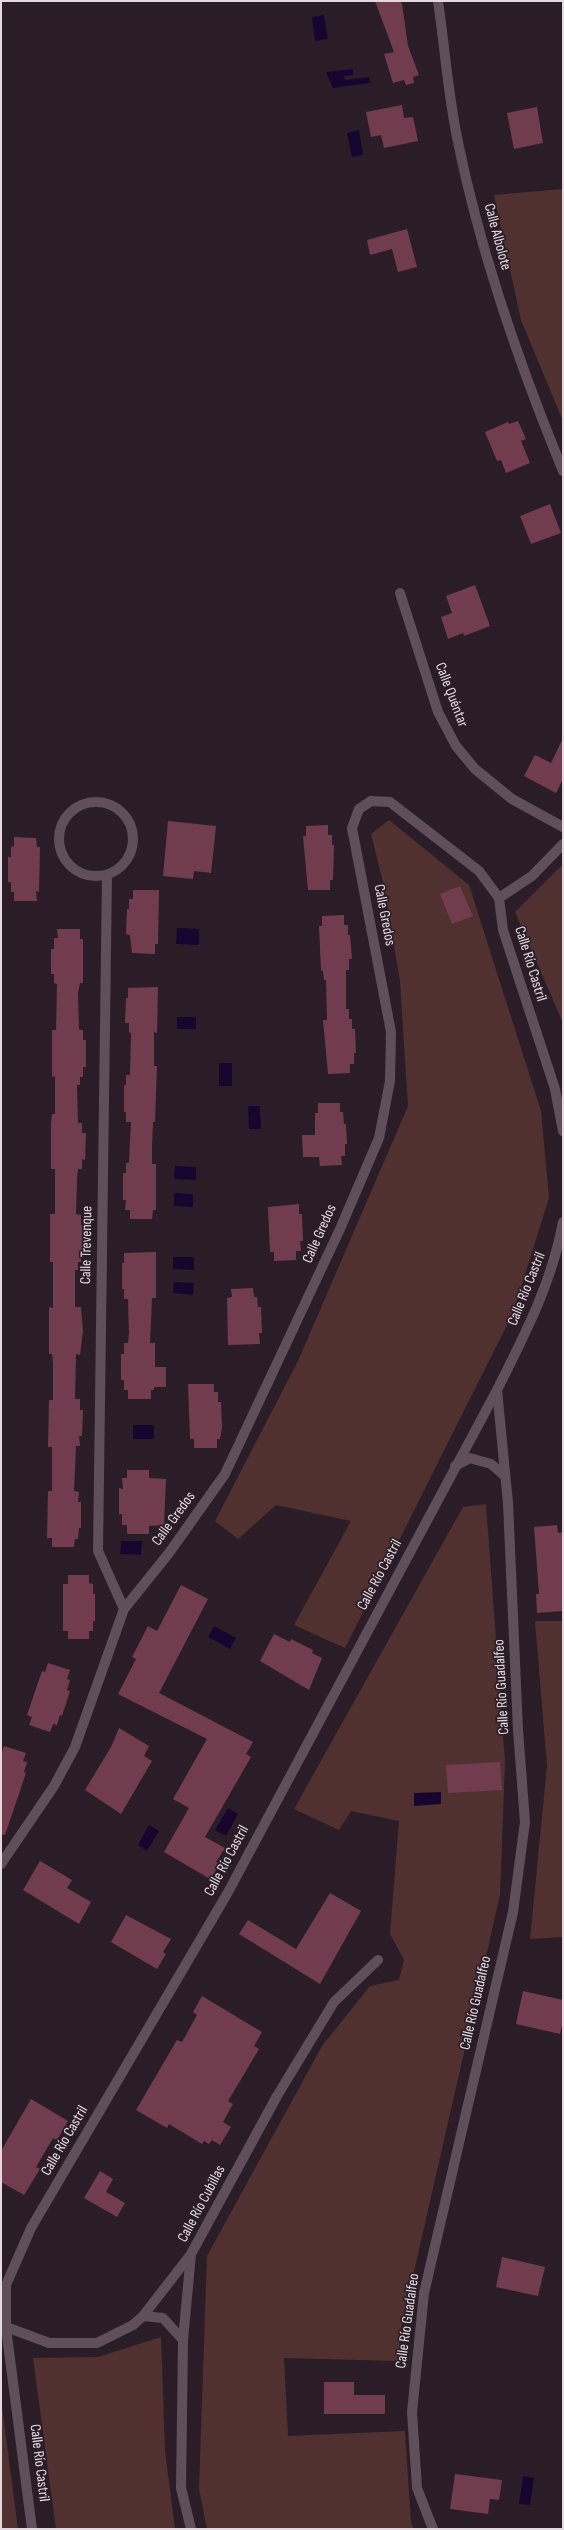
<!DOCTYPE html>
<html>
<head>
<meta charset="utf-8">
<style>
  body { margin:0 }
  #map { position:relative; width:564px; height:2530px; overflow:hidden; background:#2b1d27; font-family:"Sofia Sans Condensed",sans-serif }
  canvas { display:block }
  .frame { position:absolute; inset:0; border:2px solid #e3dae0; pointer-events:none }
</style>
</head>
<body>
<div id="map">
<canvas width="564" height="2530"></canvas>
<div class="frame"></div>
</div>
<script>
const g = document.querySelector('canvas').getContext('2d');
g.lineJoin = 'round';
function paint(path, color) { g.fillStyle = color; g.fill(path, 'evenodd'); }
function stroke(path, color, width, dash) { g.strokeStyle = color; g.lineWidth = width; g.lineCap = dash ? 'butt' : 'round'; g.setLineDash(dash || []); g.stroke(path); }
function drawText(font, color, halo, rows, align = 'center') {
  g.font = font + ' "Sofia Sans Condensed",sans-serif'; g.lineWidth = 3.5; g.setLineDash([]); g.textBaseline = 'middle'; g.strokeStyle = halo; g.fillStyle = color; for (const [text, x, y, turn = 0] of rows) {
    g.save(); g.translate(x, y); g.rotate((+turn || 0) * Math.PI / 180); g.textAlign = isNaN(turn) ? turn : align; if (halo) g.strokeText(text, 0, 0); g.fillText(text, 0, 0); g.restore();
  }
}
const green = new Path2D(`
  M563,189V421L521,320L494,195Z
  M389,820L469,885L541,1111L549,1198L513,1313L345,1648L294,1625L351,1521L276,1505L238,1539L215,1521L298,1361L408,1106L400,981L384,886L371,834Z
  M563,864V1023L515,912Z
  M486,1504L505,1762L500,1895L399,2337L400,2361L284,2358L288,2436L405,2431L411,2523L414,2529H207L199,2489L207,2256L322,2046L370,1986L399,1980L404,1960L390,1934L399,1821L351,1811L339,1830L294,1809L463,1507Z
  M535,1621H563V1937L530,1939L547,1766Z
  M161,2337L165,2451L175,2529H56L33,2358L98,2357Z
  M1,2399L18,2529H1Z`);
const water = new Path2D(`
  M324,15L328,39L315,41L312,17Z
  M353,69V75L344,76L345,80L369,77L370,83L333,88L326,72Z
  M359,130L363,155L352,157L347,133Z
  M177,928L199,929V945L176,944Z
  M177,1017H196V1029H177Z
  M219,1063H232V1086H219Z
  M248,1106H260L261,1129H249Z
  M175,1166L196,1167V1180L174,1179Z
  M174,1193L193,1194V1207L174,1206Z
  M173,1257H194V1270L173,1269Z
  M174,1282L194,1283L193,1295L173,1293Z
  M133,1425H154V1439H133Z
  M121,1541H142L141,1555L120,1554Z
  M214,1626L236,1638L230,1649L208,1637Z
  M441,1792V1804L414,1806V1793Z
  M228,1808L238,1814L226,1836L215,1830Z
  M149,1825L159,1831L147,1851L138,1845Z
  M523,2476L534,2478L530,2505L519,2504Z`);
const building = new Path2D(`
  M375,1H400L402,4L408,46L419,75L413,77L414,83L406,85L404,80L393,83L384,54L394,52Z
  M402,105L404,118L413,117L418,141L384,148L381,135L371,137L366,112Z
  M537,107L543,143L514,149L507,113Z
  M407,229L417,267L398,272L392,249L370,255L367,240Z
  M518,421L526,439L521,441L530,463L506,473L501,460L497,461L485,432L508,422L509,424Z
  M550,504L561,533L531,544L520,516Z
  M475,585L490,626L464,636L463,633L448,639L441,617L452,613L446,596Z
  M563,738V779L556,793L524,776L535,755L551,763Z
  M168,821L216,826L211,873L194,871L193,879L163,876Z
  M328,825V835H332V845H334L333,880H330V890H308L303,836H306V826Z
  M14,837L36,838L37,847H40L39,892L36,891L37,901H14V892H11V882H8V857H11V847L14,846Z
  M460,886L473,916L452,924L440,894Z
  M133,890H159L158,944H155V954L132,953L130,935L126,934L127,909H129V899H133Z
  M344,915V925H348V935H350L352,959H349V970H346V1009H349V1019H352V1029H355L356,1053H354V1064H350V1073L328,1074L323,1020H327L326,980H324L323,971L321,970L319,926H322V916Z
  M57,929H80V939H83V983H80L78,993L79,1030H83V1040H86V1067H83V1077H80V1085H77L78,1123H82V1133H86L85,1160L82,1159V1169H78L77,1178L76,1214L81,1215V1225H84V1251H81V1262H78V1270H75V1307H81L83,1331L80,1355L76,1354L75,1399H80V1410H83L82,1436H79L80,1446H76L74,1491L79,1492L78,1502H81V1528H79L78,1539H75L74,1547H52V1538H47L48,1491H52V1447H48L49,1400H53V1363L52,1354H49V1307L53,1308V1262H50V1214H55V1169H51V1123L52,1114H55V1076L52,1077V1030H56L57,984L54,983V974H51V949H54V938H58Z
  M158,987L157,1033L154,1032V1066H157L155,1122H153L152,1146V1164H156V1210H153L152,1219H130V1210H125L126,1200H123V1173H126V1163H129L131,1122H126V1112H124V1085H126V1075H130L131,1033L129,1032V1023H125L126,998H128V988Z
  M318,1103H340V1112H343L344,1124H346L347,1144H345V1156H341L342,1165L320,1166L319,1157H303L302,1135H315V1113H318Z
  M299,1204V1214H302L303,1241H300L301,1251H296V1260L274,1261V1252H270L268,1207Z
  M156,1252V1298H152L150,1343H155V1367H166V1387H154V1390H151V1399H128V1390H124V1380H121V1354H124V1343H128L129,1334L128,1299H124V1289H122V1263H124V1253Z
  M253,1288L254,1297H257L258,1307H261L262,1333H259L260,1344L228,1345L227,1298L232,1297L231,1289Z
  M188,1384H214V1392H218V1402H221L222,1428L220,1439H217V1448H194V1439H190Z
  M127,1470H149V1478L166,1479L164,1525L149,1526V1534H127V1525H122V1514H119V1488L123,1489L122,1478H127Z
  M557,1525L558,1533L563,1532V1611L537,1613L536,1594H539L534,1527Z
  M68,1575H89V1583L93,1584V1594H95V1621H93V1631H89V1639H68V1631H63V1584H68Z
  M181,1585L208,1599L159,1693L253,1742L246,1754L251,1757L205,1837L225,1848L216,1862L220,1864L210,1879L164,1852L189,1808L173,1799L207,1739L118,1694L136,1659L132,1657L148,1626L157,1631Z
  M274,1634L290,1642L291,1639L313,1650L312,1653L322,1658L309,1690L260,1661Z
  M48,1663L70,1670L67,1679L70,1680L67,1690L70,1691L62,1716L60,1715L57,1725L53,1724L50,1732L29,1725L32,1717L27,1715L42,1671L45,1672Z
  M119,1728L149,1746L144,1756L152,1761L121,1814L85,1790L111,1747Z
  M4,1746L26,1753L23,1761L27,1762L24,1772L26,1773L5,1835L1,1834V1755Z
  M500,1762L502,1790L448,1793L446,1765Z
  M40,1861L72,1880L67,1888L91,1902L79,1924L23,1890Z
  M330,1893L361,1911L320,1984L239,1934L248,1920L296,1949Z
  M126,1915L171,1939L163,1952L166,1954L157,1969L111,1942Z
  M523,1991L563,2000V2021L560,2034L516,2024Z
  M202,1996L262,2032L254,2046L259,2049L228,2101L233,2104L223,2122L231,2127L220,2145L212,2140L209,2144L204,2141L202,2144L169,2124L167,2128L136,2110L177,2040L182,2042L197,2015L193,2012Z
  M31,2099L68,2121L57,2140L53,2138L36,2167L40,2169L24,2195L1,2182V2151Z
  M100,2171L113,2179L106,2192L125,2203L117,2217L84,2198Z
  M502,2257L545,2267L538,2296L496,2287Z
  M324,2382H354V2395H385V2414H324Z
  M455,2474L502,2480L499,2500L490,2499L488,2514L450,2509Z`);
const minor = new Path2D(`
  M438,1C445,48 448,96 458,142C481,255 519,364 563,471
  M400,593L438,712L456,746L475,769L512,799L563,827
  M59 839a37 37 0 1 1 74 0a37 37 0 1 1-74 0Z
  M107,875L98,1551L124,1609
  M499,898L532,876L563,844
  M455,1466L470,1458L491,1464L505,1476
  M1,1864L54,1786L75,1747L124,1609L169,1553L225,1474L340,1229L379,1138L390,1081L391,1032L352,828L359,809L371,801L390,802L479,871L499,898L503,930L555,1089L563,1131
  M143,2316L163,2318L183,2340
  M1,2325L49,2343H97L133,2325L143,2316L191,2254
  M32,2529L6,2328V2285L31,2228L227,1894L497,1390C524,1336 552,1283 563,1222
  M191,2529L181,2488L183,2340L191,2254L277,2096L334,2002L378,1960
  M433,2529L417,2488L412,2412L424,2293L513,1912L525,1822L518,1730L508,1503L497,1390`);
const streetNames = [
  ["Calle Albolote",497,237,75],
  ["Calle Quéntar",451,695,69],
  ["Calle Gredos",384,915,79],
  ["Calle Río Castril",530,964,73],
  ["Calle Gredos",320,1234,-66],
  ["Calle Trevenque",87,1245,-89],
  ["Calle Río Castril",527,1289,-68],
  ["Calle Gredos",174,1519,-54],
  ["Calle Río Castril",380,1575,-62],
  ["Calle Río Guadalfeo",502,1687,-93],
  ["Calle Río Castril",227,1861,-62],
  ["Calle Río Guadalfeo",476,2003,-77],
  ["Calle Río Castril",65,2141,-60],
  ["Calle Río Cubillas",202,2204,-62],
  ["Calle Río Guadalfeo",408,2321,-82],
  ["Calle Río Castril",39,2463,83]
];
paint(green, '#513130');
paint(water, '#16062f');
paint(building, '#713d4e');
stroke(minor, '#5f4f5a', 10);
drawText('15px', '#e3dae0', '#2b1d27', streetNames);
</script>
</body>
</html>
